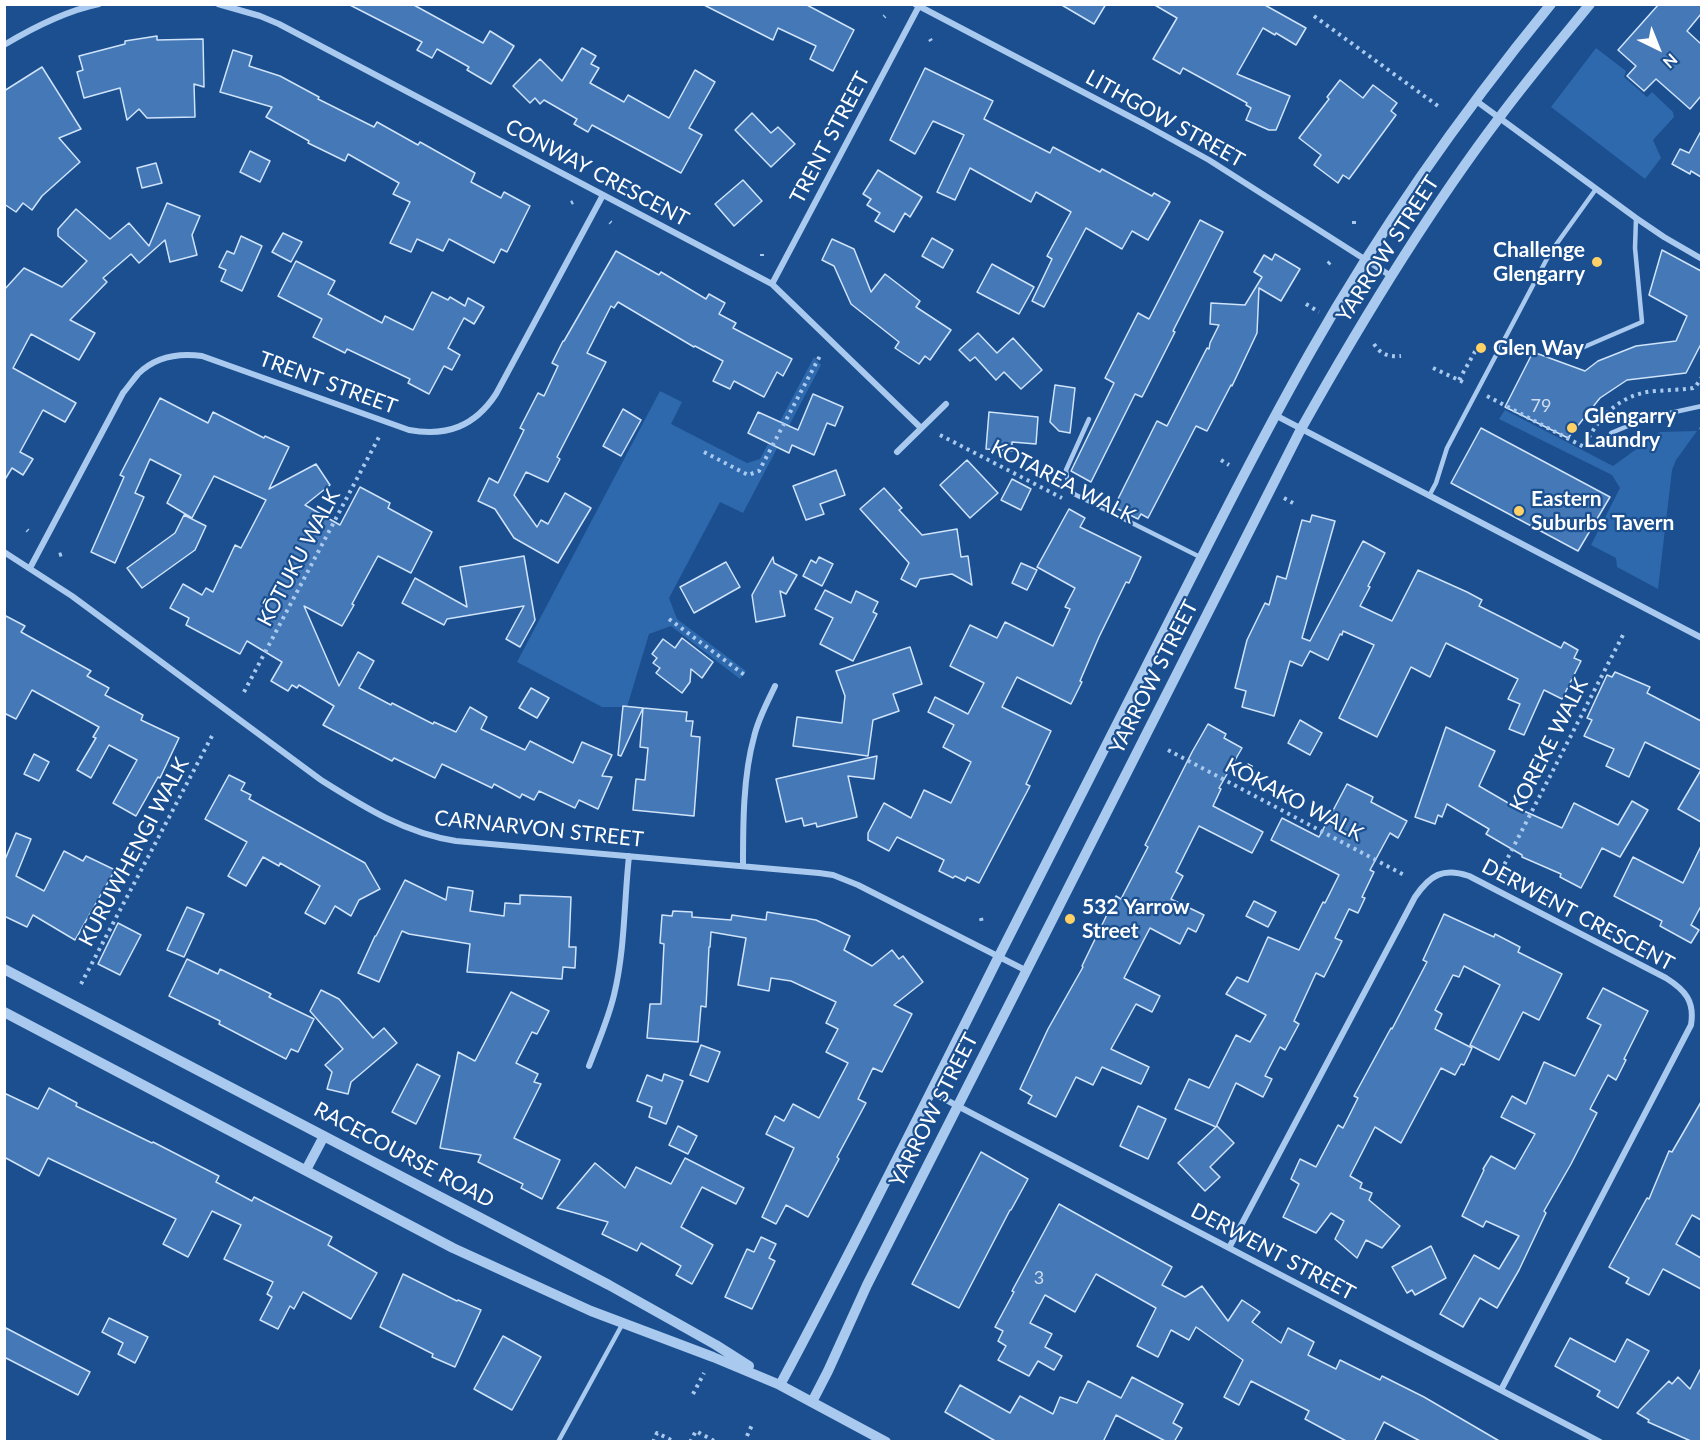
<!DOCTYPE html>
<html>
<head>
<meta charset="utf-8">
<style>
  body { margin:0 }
  #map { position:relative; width:1706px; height:1446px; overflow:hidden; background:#1b4f8f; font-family:Lato,sans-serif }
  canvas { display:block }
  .frame { position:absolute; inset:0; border:6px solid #fff; pointer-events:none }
  .north { position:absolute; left:1628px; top:18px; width:60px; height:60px; -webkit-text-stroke:4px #1b4f8f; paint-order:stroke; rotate:137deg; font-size:16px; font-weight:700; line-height:24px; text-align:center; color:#fff }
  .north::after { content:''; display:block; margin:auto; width:21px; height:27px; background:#fff; clip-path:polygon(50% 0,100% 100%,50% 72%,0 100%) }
</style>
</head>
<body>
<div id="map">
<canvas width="1706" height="1446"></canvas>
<div class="frame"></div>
<div class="north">N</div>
</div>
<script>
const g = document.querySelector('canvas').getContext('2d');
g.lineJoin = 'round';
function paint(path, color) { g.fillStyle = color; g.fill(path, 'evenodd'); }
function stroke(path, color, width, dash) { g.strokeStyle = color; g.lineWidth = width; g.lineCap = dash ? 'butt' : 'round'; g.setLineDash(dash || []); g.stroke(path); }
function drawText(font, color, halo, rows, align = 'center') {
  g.font = font + ' Lato,sans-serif'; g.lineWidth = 4.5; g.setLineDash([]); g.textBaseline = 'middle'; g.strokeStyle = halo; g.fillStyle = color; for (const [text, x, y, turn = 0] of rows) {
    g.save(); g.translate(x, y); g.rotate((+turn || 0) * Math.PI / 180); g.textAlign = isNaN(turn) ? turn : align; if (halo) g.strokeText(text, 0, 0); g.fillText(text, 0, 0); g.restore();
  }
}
const green = new Path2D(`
  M1596,48L1626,71L1624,77L1647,97L1652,92L1673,112L1674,117L1653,140L1661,158L1645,179L1551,107Z
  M814,357L821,365L743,513L720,502L669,598L677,619L746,671L740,679L671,626L649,634L627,707H602L517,662L660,391L682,402L671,424L747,463L760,459Z
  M1505,410L1613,466L1660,432L1697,431L1676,460L1672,470L1658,589L1617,567L1616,558L1591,545L1620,488L1612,475L1499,419Z`);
const building = new Path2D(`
  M348,4H412L483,43L490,31L514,46L491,84L467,70L469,67L437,49L432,58L417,50L422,42Z
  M702,4H805L854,30L833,71L810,59L816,46L778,28L773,40Z
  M1060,4H1106L1094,24Z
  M1153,4H1263L1306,28L1296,45L1276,33L1275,35L1263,28L1237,74L1290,96L1276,130H1269L1246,120L1251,108L1246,105L1247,103L1183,68L1180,74L1153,59L1177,18Z
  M1659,4H1701V14L1687,31L1701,44V96L1690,109L1656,79L1644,91L1627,76L1636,66L1618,50Z
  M157,36V40L203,39L204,87L194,84L195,117L147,118L139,109L127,120L120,88L84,98L77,72L83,70L79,56L125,44V41Z
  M582,48L596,56L591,64L599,68L590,83L624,102L628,95L669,118L695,70L715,82L689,128L702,135L681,173L592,125L588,132L574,124L577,119L544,100L540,104L535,98L530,103L513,86L540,59L562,81Z
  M233,50L252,56L249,66L280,76L319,97L318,99L374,127L377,122L418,145L420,142L475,173L471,182L501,198L504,192L530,206L507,252L501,249L494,263L449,239L443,251L417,239L411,252L390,243L410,202L393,194L399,183L348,154L345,161L308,143L309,141L266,117L272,107L220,92Z
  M42,67L81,129L59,138L80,162L42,196L32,210L23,203L16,212L4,204V91Z
  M925,68L993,101L984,119L1050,153L1053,147L1100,172L1102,169L1152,196L1154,193L1170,202L1148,240L1132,231L1122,249L1086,228L1044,307L1032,301L1052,259L1047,256L1071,212L1036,192L1031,202L970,168L955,200L937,192L964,135L933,121L915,154L890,140Z
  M1340,80L1363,98L1373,85L1397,103L1391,111L1396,115L1349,179L1343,175L1338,183L1314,165L1321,155L1299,138L1329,99L1327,97Z
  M752,113L771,133L778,127L795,144L771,167L735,130Z
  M1701,131V177L1691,171L1690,174L1672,164L1680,149L1689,153Z
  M250,151L270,161L260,182L240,172Z
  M156,163L162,183L142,188L137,168Z
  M878,170L922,197L910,217L905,213L894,232L875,221L880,213L867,205L871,199L863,194Z
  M743,180L762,201L734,226L715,204Z
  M167,203L200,216L192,235L197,255L170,262L165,240L139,263L131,254L103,278L107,282L70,320L95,333L79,360L31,334L13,368L76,403L65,422L43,410L20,452L33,459L23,475L12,468L4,481V290L24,268L62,287L87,261L58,236V229L76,209L110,239L129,223L149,246Z
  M1200,220L1223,232L1173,331L1175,332L1142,397L1135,394L1091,482L1071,471L1114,383L1105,378L1138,313L1149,319Z
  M283,233L302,242L291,262L272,252Z
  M241,236L262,246L242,291L221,281L226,270L219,267L227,251L234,254Z
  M932,238L953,250L943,268L922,256Z
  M832,239L854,249L871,292L885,274L920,301L916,307L951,330L930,360L925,356L919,364L895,348L899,342L851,304L834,266L822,260Z
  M1662,250L1701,271V344L1686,373L1627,380L1600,398L1568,438L1505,407L1533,352L1585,371L1598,361L1636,346L1676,341L1687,316L1649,295Z
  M616,251L659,275L661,272L706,299L709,294L725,303L719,314L736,323L733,328L792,359L783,376L777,372L764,397L734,381L730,389L713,381L723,361L695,346L694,347L618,302L614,308L611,306L587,353L606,362L557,457L560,459L548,482L526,472L514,495L537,527L541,520L548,524L565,493L591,508L558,563L514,538L495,509L478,501L489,478L498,483L524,430L520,428L538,393L544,396L558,366L552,363L563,341H564Z
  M1275,254L1300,269L1281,301L1259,288L1257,333L1232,386L1231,385L1207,431L1196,426L1148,518L1141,514L1138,519L1114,507L1157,421L1167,426L1207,348L1209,349L1210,343L1219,325L1210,324L1211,303L1245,305L1262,277L1254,272L1264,255L1272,260Z
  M296,261L335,281L328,294L382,323L385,316L413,330L432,292L448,300L450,297L465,306L468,298L484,307L474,324L464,318L448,348L460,355L452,370L444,366L429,394L408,383L410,379L347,349L345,353L313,337L322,319L278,296Z
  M992,264L1034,287L1019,314L977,292Z
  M978,333L997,353L1013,338L1042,370L1021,389L1004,372L996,380L975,357L970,361L959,350Z
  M1055,385L1075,388L1070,433L1059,431L1050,422Z
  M813,394L843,407L835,426L827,423L814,455L792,445L789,453L748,433L758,412L798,430Z
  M160,398L208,423L213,412L264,438L265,436L289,447L269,489L316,464L330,485L305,505L340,525L360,487L390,503L388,508L432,532L411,573L378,556L352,604L354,605L342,626L304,606L339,686L358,652L374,661L359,688L391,705L392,703L433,724L434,722L456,732L470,707L487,717L481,729L525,750L530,741L573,763L582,742L612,755L602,776L612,777L598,809L579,800L575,808L539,791L534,800L522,794L520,798L494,784L492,788L442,764L435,778L394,758L392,761L323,725L334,706L299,685L297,688L292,685L288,691L271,681L282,662L247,641L240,654L186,625L189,618L170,608L183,584L202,595L206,588L213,592L235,545L241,548L266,500L214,476L192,518L167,503L181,475L150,459L135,493L144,497L115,563L91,552L124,477L120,475Z
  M623,409L641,420L621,456L603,446Z
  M989,412L1038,417L1036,444L1012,442V451L986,449Z
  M1481,428L1610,497L1578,551L1451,483Z
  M967,460L998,493L970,518L940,485Z
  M836,470L845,495L820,504L824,514L806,520L793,486Z
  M1012,479L1031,489L1021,510L1001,500Z
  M884,488L902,508L899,510L922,535L957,529L961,557L968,556L972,585L952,574L920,579L916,587L901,579L909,563L860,509Z
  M1069,509L1085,518L1080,527L1141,557L1129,583L1126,582L1099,637L1080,681L1082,682L1071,704L1017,677L1002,707L1051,731L1026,784L1030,786L979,883L967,877L965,881L955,876L953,878L939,871L944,860L897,837L889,851L868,840V833L884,803L911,818L924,790L951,803L971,762L943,747L954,725L928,712L935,697L968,714L984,683L950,666L970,625L997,638L1005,622L1053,646L1070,609L1065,607L1075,588L1037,567Z
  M184,515L206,526L195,550L142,588L127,568L175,533Z
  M1312,515L1335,521L1302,638L1310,641L1363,541L1385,553L1368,586L1370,587L1360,606L1392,621L1418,570L1467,592L1482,600L1479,606L1509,621L1561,648L1564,642L1578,650L1574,658L1581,661L1562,699L1544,690L1524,735L1509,729L1520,704L1508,699L1518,679L1446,643L1430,677L1411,667L1377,737L1339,718L1374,645L1343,631L1342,635L1340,634L1328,660L1310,651L1302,666L1290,661L1274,716L1242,707L1246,691L1235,688L1247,640L1265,603L1269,605L1277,576L1286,579L1302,520L1310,522Z
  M524,556L535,620L520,647L506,639L524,606L447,619L444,625L402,603L415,578L467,607L460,567Z
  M773,557L774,563L797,575L786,594L780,591L785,616L756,622L752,595Z
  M819,557L833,564L822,586L803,576L811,560L816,563Z
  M726,562L740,587L694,613L680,587Z
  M1021,563L1037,570L1027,590L1012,583Z
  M825,590L851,603L856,591L878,602L873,612L877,614L853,661L820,644L833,618L815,609Z
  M4,615L25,626L21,632L91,671L87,676L109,688L105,695L143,715L141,720L179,738L160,778L158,777L136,816L113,803L137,760L109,745L91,778L77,770L96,738L93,737L99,727L32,690L16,719L4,713Z
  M682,638L713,662L702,678L691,669L690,682L682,693L656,673L660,668L653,663L657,658L652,654L663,639L675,648Z
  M910,647L922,684L893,694L899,711L873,720L868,756L793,746L797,717L842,723L845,696L836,671Z
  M1615,672L1650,687L1647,693L1701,721V822L1678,809L1701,770L1645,742L1629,777L1606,766L1614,749L1584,736L1592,720L1587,718L1607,675L1612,677Z
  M531,688L549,698L537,718L519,708Z
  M623,706L643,708L621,756L618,755Z
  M643,708L687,712L686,721H693L691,736L700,737L694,816L633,810L636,779L645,780L648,748L640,747Z
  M1300,720L1322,733L1310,755L1288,743Z
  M1208,724L1226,734L1224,738L1242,748L1219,788L1221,789L1213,806L1263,832L1252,853L1199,826L1176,872L1183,876L1171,899L1204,915L1196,932L1188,928L1180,944L1150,928L1124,978L1160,996L1152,1012L1136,1004L1111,1049L1149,1067L1141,1084L1102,1067L1093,1085L1076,1077L1056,1117L1028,1103L1032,1096L1020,1089L1048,1029L1083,967L1082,966L1116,896L1121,899L1148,847L1145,845L1192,752Z
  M1446,727L1495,751L1479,786L1515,807L1562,828L1574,803L1618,825L1632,801L1648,810L1620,857L1602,848L1581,888L1560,877L1561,874L1522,857V855L1486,834L1489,829L1447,804L1442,817L1438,815L1435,824L1415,817Z
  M34,754L49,762L39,781L24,774Z
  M877,756L874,779L848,776L857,817L817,827L816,823L804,826L802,818L786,822L776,779Z
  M229,775L245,783L241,790L251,795L249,799L365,863L380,889L359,900L351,916L335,906L325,924L305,913L320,886L280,863L279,866L263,857L246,886L228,876L247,842L205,819Z
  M1347,784L1373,797L1371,802L1407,821L1398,838L1390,833L1370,870L1374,872L1362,897L1365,898L1358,913L1349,909L1335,938L1342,941L1324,977L1316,973L1294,1021L1299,1024L1285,1050L1280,1047L1265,1076L1272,1079L1263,1097L1236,1083L1216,1127L1175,1109L1189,1079L1209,1088L1236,1035L1250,1042L1266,1015L1226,994L1237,977L1248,982L1268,937L1299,950L1323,902L1325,903L1339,875L1271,840L1282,818L1319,837Z
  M16,833L31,839L16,876L44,891L64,851L83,861L86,856L115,870L75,940L33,915L27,927L4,916V862Z
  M1701,846V906L1691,925L1699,930L1691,943L1660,926L1662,921L1614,896L1633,857L1683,883Z
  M405,880L446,900L448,887L473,891L470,911L504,916L505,903L520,904V895L571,897L569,947H576L575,968L563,967L562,979L467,972L470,944L409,934L402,931L379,982L358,973L375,936H376Z
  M1254,901L1276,912L1268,927L1246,916Z
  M187,907L204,914L184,957L167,950Z
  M673,911L692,912V917L731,920L732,915L766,920L767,912L816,920L850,936L844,950L872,966L892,950L899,959L903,956L923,982L894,1005L912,1014L882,1072L873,1068L858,1099L866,1103L837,1157L839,1159L808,1217L786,1205L776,1224L762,1217L794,1148L766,1134L775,1116L784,1121L793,1104L819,1118L848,1063L826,1052L838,1029L826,1023L836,1002L791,981L771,978L769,991L738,985L746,938L711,932L710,947H709L706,1007L701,1006L698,1042L647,1038L650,1004H661L664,944L660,943L662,915L672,916Z
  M1444,914L1494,937L1495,934L1520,947L1518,952L1562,974L1539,1020L1523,1012L1499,1060L1470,1045L1500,985L1464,966L1459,977L1453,975L1435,1010L1442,1014L1435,1029L1472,1048L1464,1065L1461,1064L1455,1075L1441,1068L1401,1143L1375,1127L1350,1176L1362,1183L1360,1188L1372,1193L1369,1200L1400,1226L1382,1248L1366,1240L1357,1258L1335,1239L1344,1221L1331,1213L1316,1233L1283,1217L1299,1184L1291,1179L1300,1159L1316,1167L1338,1125L1343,1128L1358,1098L1354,1096L1391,1028L1392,1029L1427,962L1423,960Z
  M118,923L141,935L120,975L98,964Z
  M187,959L218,974L220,969L271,994L269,997L314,1019L298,1052L291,1049L286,1059L219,1024L220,1021L169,996Z
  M1603,988L1648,1011L1624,1059L1626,1060L1616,1080L1608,1075L1590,1109L1597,1113L1571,1164L1544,1211L1546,1213L1519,1270L1497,1308L1480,1298L1463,1327L1440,1314L1474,1255L1499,1269L1519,1236L1486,1221L1483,1227L1462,1216L1484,1170L1483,1169L1491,1156L1515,1169L1535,1134L1501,1117L1512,1096L1526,1104L1544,1062L1575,1076L1601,1025L1587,1018Z
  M321,990L339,999L373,1038L384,1028L397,1043L351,1082L348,1094L327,1089L332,1072L325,1065L343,1049L310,1011Z
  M511,992L549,1011L537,1034L532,1032L516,1063L538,1074L534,1082L541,1084L514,1138L560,1160L542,1199L521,1188L523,1184L478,1162L481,1155L440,1148L458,1052L475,1061Z
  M701,1045L720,1052L708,1082L690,1075Z
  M417,1064L440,1076L416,1124L392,1112Z
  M664,1074L683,1081L666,1124L649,1117L652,1107L637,1101L647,1075L662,1081Z
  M49,1088L77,1103L76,1106L152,1143L153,1142L219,1176L216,1182L252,1201L254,1197L332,1237L328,1245L377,1273L351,1319L303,1292L294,1309L290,1306L278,1329L260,1320L272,1297L267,1294L273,1282L224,1259L241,1225L212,1211L188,1257L163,1244L176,1219L48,1158L39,1176L4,1157V1093L38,1109Z
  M1701,1102V1220L1692,1215L1676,1244L1701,1258V1289L1663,1269L1649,1295L1626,1283L1629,1278L1609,1267L1647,1198L1649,1199L1669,1151L1672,1152Z
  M1138,1106L1166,1119L1148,1159L1120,1146Z
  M678,1126L697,1136L688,1154L669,1145Z
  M1217,1126L1234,1143L1210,1167L1220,1177L1205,1191L1178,1163Z
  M981,1152L1028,1179L1011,1210H1010L959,1308L912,1284Z
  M685,1158L744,1188L736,1204L702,1187L681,1227L713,1245L692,1284L676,1275L681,1266L641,1243L637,1251L602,1234L608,1222L557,1208L595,1163L625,1188L636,1167L671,1184Z
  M1059,1204L1172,1267L1162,1285L1185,1297L1202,1286L1228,1321L1242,1300L1260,1312L1252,1322L1281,1343L1288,1328L1314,1342L1308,1355L1336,1369L1340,1360L1380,1380L1382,1376L1424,1397L1501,1442H1422L1384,1422L1374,1442H1348L1305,1419L1309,1411L1251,1381L1239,1405L1224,1397L1243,1360L1196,1327L1189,1340L1171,1330L1158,1357L1137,1346L1156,1308L1096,1274L1075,1312L1045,1295L1030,1323L1052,1334L1045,1347L1062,1356L1054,1370L1038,1361L1029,1376L998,1360L1006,1346L998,1341L1003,1331L995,1327L1014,1292L1012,1291Z
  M761,1237L776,1244L769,1258L775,1261L752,1309L725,1297L747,1249L754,1252Z
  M1431,1246L1446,1278L1415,1295L1412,1290L1407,1293L1392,1267Z
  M403,1274L457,1301L458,1300L481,1310L455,1367L432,1357L433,1354L380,1327Z
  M109,1318L148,1337L135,1363L118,1354L123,1343L102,1332Z
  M4,1327L90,1372L78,1395L4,1357Z
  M503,1336L541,1357L512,1410L474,1389Z
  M1570,1338L1615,1362L1627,1339L1649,1351L1618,1408L1597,1396L1600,1391L1555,1366Z
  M1701,1368V1442H1693L1648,1422L1649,1420L1637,1413L1669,1381L1672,1384L1678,1377L1690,1389Z
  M1132,1377L1183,1404L1173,1423L1182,1428L1174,1442H1167L1116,1415L1103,1442H997L945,1412L960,1385L1010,1413L1020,1396L1053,1414L1060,1397L1077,1403L1088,1381L1121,1398Z`);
const path = new Path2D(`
  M1314,16L1438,106
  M884,17L885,16
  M930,39L931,41
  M571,203L573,202
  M610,222L611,223
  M1354,224V221
  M762,254V256
  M1328,264L1330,262
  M1306,304L1319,312
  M1374,344C1381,355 1389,357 1401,356
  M1433,368L1463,382
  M1459,380L1481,341
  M1487,396L1584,447C1598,417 1620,394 1655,391C1668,390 1681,390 1693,388L1696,386L1702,377
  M1701,427L1702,429
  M940,435L1062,498
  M704,452L748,475L759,471L821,354
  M1221,460L1229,465
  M1284,498L1293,503
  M27,530L28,531
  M59,555L62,554
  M669,619L746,676
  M244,692L379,437
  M1168,750L1406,876
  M1501,871L1624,633
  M981,918L982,923
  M81,984L213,734
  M693,1394L704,1373
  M747,1436L752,1425
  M653,1442L657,1433L675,1442
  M690,1442L696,1431L716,1442`);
const service = new Path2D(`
  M1577,350L1642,322L1635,248L1636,218
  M1089,419L1066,470L1068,484L1074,494L1202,558
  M1611,433L1647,418L1702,406
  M1429,496L1436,483L1447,448L1550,253L1596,189
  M558,1442L623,1323`);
const minor = new Path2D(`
  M218,4L260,16L279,24L772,284L921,428
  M915,4L1144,124L1209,160L1391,276
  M4,45C34,27 65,11 99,4
  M1475,100L1636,218L1664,237L1702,259
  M772,284L919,6
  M1275,415L1702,638
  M897,452L946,404
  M4,552L72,596L321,780C364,807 405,833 456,841L819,873L833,875L858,885L1027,971
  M30,568L123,393C128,387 133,380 138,374C155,357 179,353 202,356L409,430C447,437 475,426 496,394L603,195
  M743,866C743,825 743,776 754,737C758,719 767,703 775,686
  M589,1066C598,1042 608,1020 614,995C625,950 624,902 629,856
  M931,1092L1600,1442
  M1229,1248L1415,897C1430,875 1443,867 1469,876L1666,978C1685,990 1695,1001 1691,1025L1501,1390`);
const tertiary = new Path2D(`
  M4,969L609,1285L716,1345L749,1366
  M4,1012L453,1248L591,1311L713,1357L780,1385L886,1442
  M306,1170L324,1136
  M780,1385C855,1245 926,1102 997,960C1046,863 1096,766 1145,669C1199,563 1252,455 1311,351C1380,229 1462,113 1551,4
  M812,1402L828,1371L867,1285L1301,429C1361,322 1425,216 1499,118C1528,79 1559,42 1590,4`);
const markers = [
  [1597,262,6,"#ffd166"],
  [1481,348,6,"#ffd166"],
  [1572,428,6,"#ffd166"],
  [1519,511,6,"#ffd166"],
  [1070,919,6,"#ffd166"]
];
const numberNames = [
  ["79",1541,406],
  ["3",1039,1278]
];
const streetNames = [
  ["LITHGOW STREET",1165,119,29],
  ["TRENT STREET",830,138,-62],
  ["CONWAY CRESCENT",597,173,28],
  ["YARROW STREET",1388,249,-57],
  ["TRENT STREET",328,383,20],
  ["KOTAREA WALK",1063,482,27],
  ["KŌTUKU WALK",299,558,-62],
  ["YARROW STREET",1154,677,-63],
  ["KOREKE WALK",1549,745,-63],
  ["KŌKAKO WALK",1294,800,28],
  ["CARNARVON STREET",539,829,6],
  ["KURUWHENGI WALK",134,852,-62],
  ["DERWENT CRESCENT",1578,915,28],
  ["YARROW STREET",934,1110,-63],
  ["RACECOURSE ROAD",404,1155,28],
  ["DERWENT STREET",1273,1252,28]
];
const poiNames = [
  ["Challenge",1585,250,"right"],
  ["Glengarry",1585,274,"right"],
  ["Glen Way",1493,348],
  ["Glengarry",1584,416],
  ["Laundry",1584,440],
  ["Eastern",1531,499],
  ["Suburbs Tavern",1531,523],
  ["532 Yarrow",1082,907],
  ["Street",1082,931]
];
paint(green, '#2e69ad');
paint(building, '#4478b7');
stroke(building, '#cfe3fa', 1.5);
stroke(path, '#a9c9ee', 4, [3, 4.5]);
stroke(service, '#a9c9ee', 4.5);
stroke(minor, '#a9c9ee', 6);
stroke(tertiary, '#a9c9ee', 10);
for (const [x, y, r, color] of markers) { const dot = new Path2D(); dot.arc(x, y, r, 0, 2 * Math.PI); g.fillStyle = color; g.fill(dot); stroke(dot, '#1b4f8f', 2); }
drawText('18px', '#d0dded', null, numberNames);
drawText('21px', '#fff', '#1b4f8f', streetNames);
drawText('bold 21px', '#fff', '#1b4f8f', poiNames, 'left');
</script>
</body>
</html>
